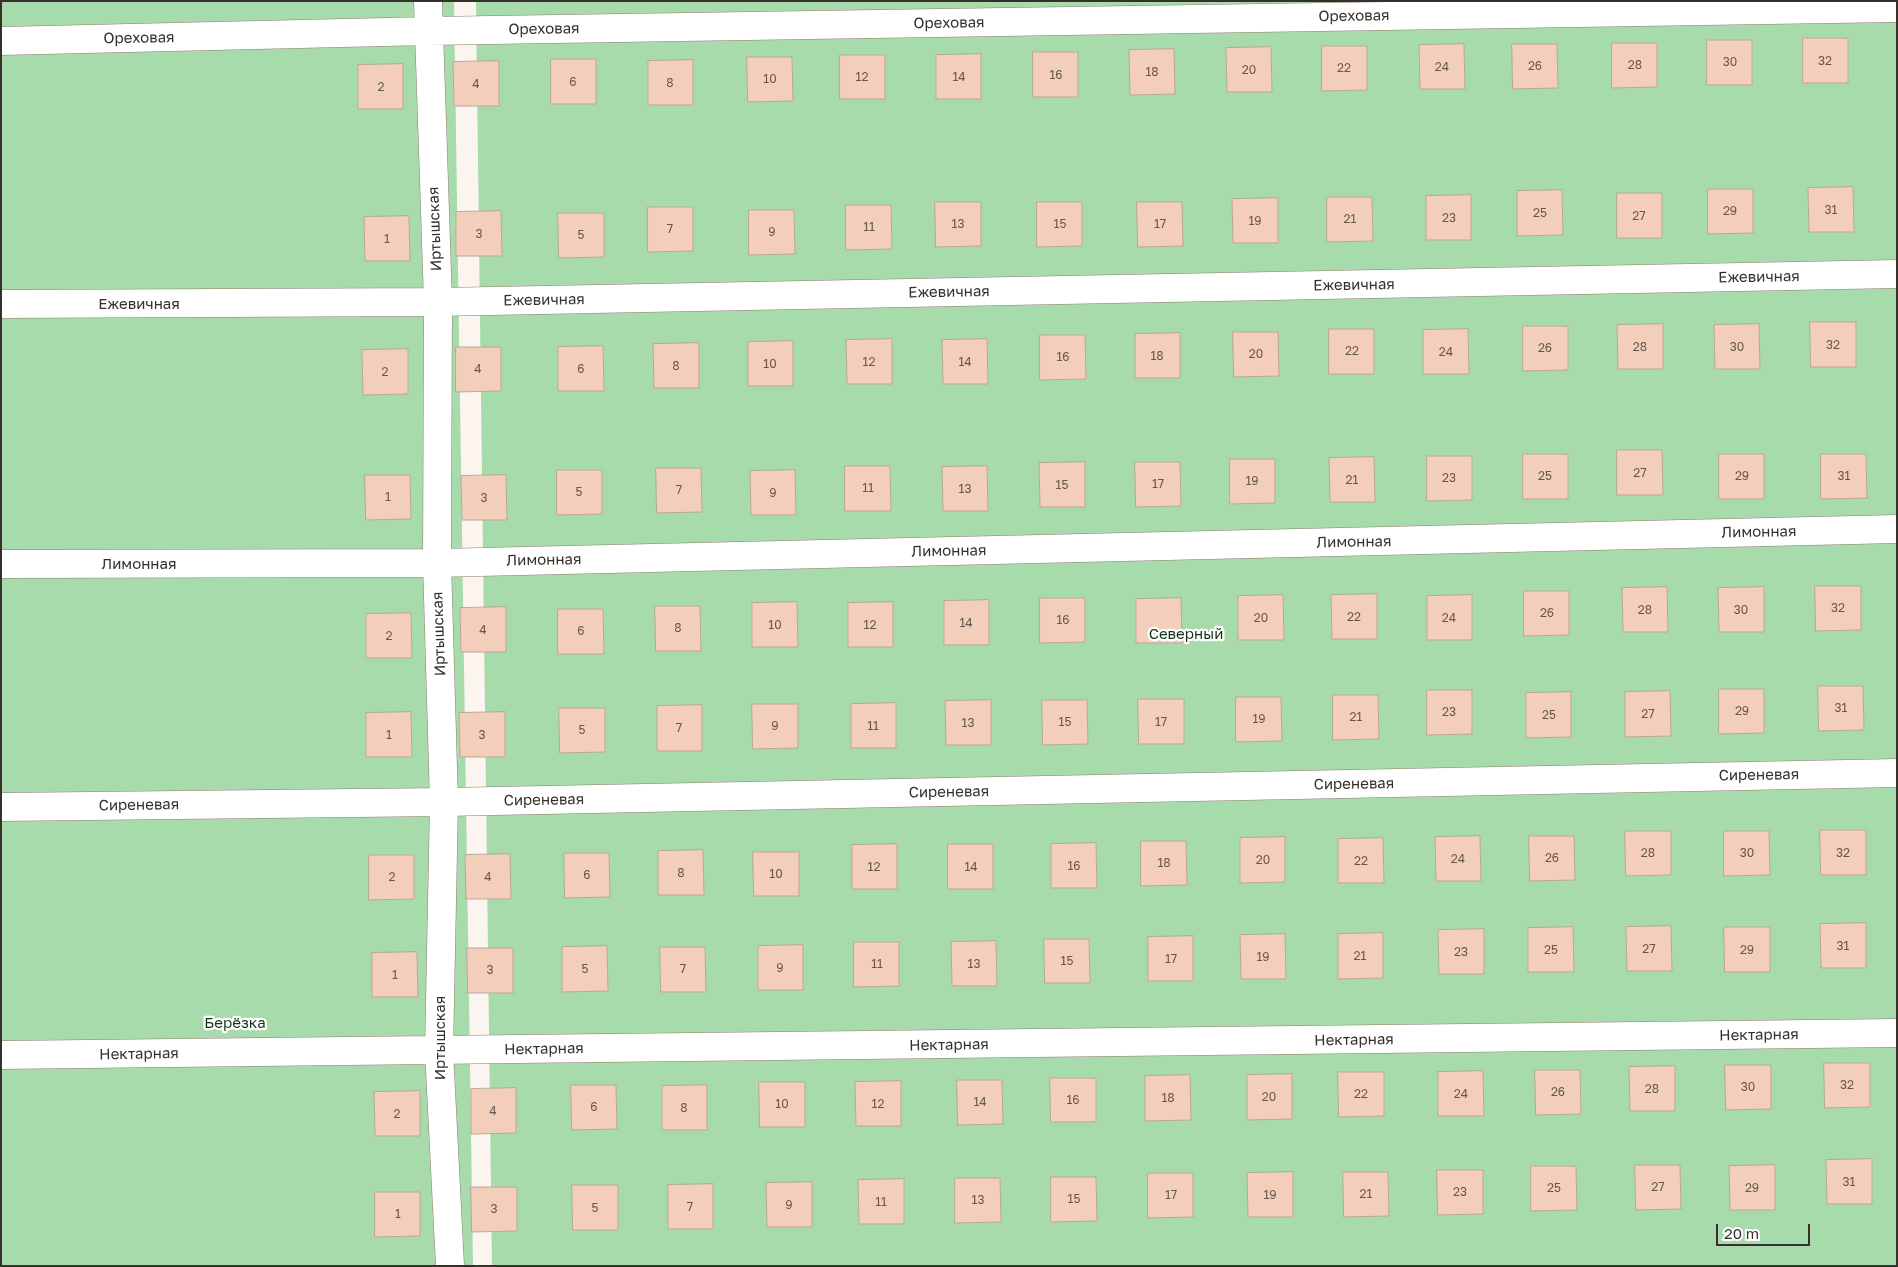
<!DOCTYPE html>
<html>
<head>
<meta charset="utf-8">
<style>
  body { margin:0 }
  #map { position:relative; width:1898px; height:1267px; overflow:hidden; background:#fcf4ef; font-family:"Golos Text",sans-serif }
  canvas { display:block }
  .frame { position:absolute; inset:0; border:2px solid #372f2a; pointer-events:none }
  .scale { position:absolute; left:1716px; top:1224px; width:94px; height:22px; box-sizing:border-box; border:2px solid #372f2a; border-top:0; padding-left:6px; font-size:15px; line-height:18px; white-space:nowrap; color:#372f2a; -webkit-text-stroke:4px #fff; paint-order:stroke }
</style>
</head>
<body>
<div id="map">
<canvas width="1898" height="1267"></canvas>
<div class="frame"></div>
<div class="scale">20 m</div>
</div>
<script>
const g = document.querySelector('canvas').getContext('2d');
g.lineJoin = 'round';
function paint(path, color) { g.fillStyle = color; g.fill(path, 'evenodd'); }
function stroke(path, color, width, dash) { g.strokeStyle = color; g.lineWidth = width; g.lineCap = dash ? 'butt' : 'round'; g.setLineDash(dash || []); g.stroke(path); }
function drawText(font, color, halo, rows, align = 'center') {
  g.font = font + ' "Golos Text",sans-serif'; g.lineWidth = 4.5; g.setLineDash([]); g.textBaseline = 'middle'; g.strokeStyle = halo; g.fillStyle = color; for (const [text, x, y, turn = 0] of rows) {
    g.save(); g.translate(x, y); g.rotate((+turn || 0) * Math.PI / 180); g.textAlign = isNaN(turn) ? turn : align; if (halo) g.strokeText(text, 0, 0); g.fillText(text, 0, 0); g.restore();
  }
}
const green = new Path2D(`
  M1,1H454L473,1266H1Z
  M476,1H1897V1266H492Z`);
const building = new Path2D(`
  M1803,38H1848V83H1803Z
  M1707,40H1752V85H1707Z
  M1612,43H1657V87L1612,88Z
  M1464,44L1465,89H1420L1419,45Z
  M1512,44H1557L1558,88L1513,89Z
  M1322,46H1367V90L1322,91Z
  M1271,47L1272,92H1227L1226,48Z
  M1174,49L1175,94L1130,95L1129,50Z
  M1033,52H1078V97H1033Z
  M981,54V99H936V55Z
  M840,55H885V99H840Z
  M747,57H792L793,101L748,102Z
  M551,59H596V104H551Z
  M693,60V105H648V61Z
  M499,61V106H454L453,62Z
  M403,64V109H358V65Z
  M1853,187L1854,232H1809L1808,188Z
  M1708,189H1753V233L1708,234Z
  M1562,190L1563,235L1517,236V191Z
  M1617,193H1662V238H1617Z
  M1471,195V240H1426V196Z
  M1327,197H1372L1373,241L1327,242Z
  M1278,198V243H1233L1232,199Z
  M935,202H981V246L936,247Z
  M1037,202H1082V246L1037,247Z
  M1137,202H1182L1183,246L1138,247Z
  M846,205H891L892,249L846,250Z
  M648,207H693V251L648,252Z
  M749,210H794L795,254L749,255Z
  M501,211L502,256H456V212Z
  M558,213H604V257L559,258Z
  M409,216L410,261H365L364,217Z
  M1810,322H1856V367H1811Z
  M1663,324V369H1618L1617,325Z
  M1759,324L1760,369H1715L1714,325Z
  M1523,326H1568V370L1523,371Z
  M1329,329H1374V374H1329Z
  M1468,329L1469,374H1423V330Z
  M1233,332H1278L1279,376L1234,377Z
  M1180,333V378H1135V334Z
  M1040,335H1085L1086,379L1040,380Z
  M892,339V384H847L846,340Z
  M987,339L988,384H943L942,340Z
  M793,341V386H748V342Z
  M699,343V388H654L653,344Z
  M603,346L604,391H558V347Z
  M456,347H501V391L456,392Z
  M408,349V394L363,395L362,350Z
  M1617,450H1662L1663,495H1617Z
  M1523,454H1568V499H1523Z
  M1719,454H1764V499H1719Z
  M1821,454H1866L1867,498L1821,499Z
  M1427,456H1472V500L1427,501Z
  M1374,457L1375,502H1330L1329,458Z
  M1230,459H1275V503L1230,504Z
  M1085,462V507H1040L1039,463Z
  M1135,462H1180L1181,506L1136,507Z
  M845,466H890L891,511H845Z
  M987,466L988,511H943L942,467Z
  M656,468H701L702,512L657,513Z
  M557,470H602V514L557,515Z
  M795,470L796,515H751L750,471Z
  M365,475H410L411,519L366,520Z
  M506,475L507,520H462L461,476Z
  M1815,586H1861V630L1816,631Z
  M1667,587L1668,632H1623L1622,588Z
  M1764,587V632H1719L1718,588Z
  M1524,591H1569V635L1524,636Z
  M1377,594V639H1332L1331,595Z
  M1283,595L1284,640H1238V596Z
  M1472,595V640H1427V596Z
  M1040,598H1085V642L1040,643Z
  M1181,598L1182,643H1136V599Z
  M989,600V645H944V601Z
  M797,602L798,647H752V603Z
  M893,602V647H848V603Z
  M655,606H700L701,651H656Z
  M506,607V652H461L460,608Z
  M558,609H603L604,654H558Z
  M411,613L412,658H366V614Z
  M1818,686H1863L1864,730L1819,731Z
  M1719,689H1764V733L1719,734Z
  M1427,690H1472V734L1427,735Z
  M1670,691L1671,736L1625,737V692Z
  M1571,692V737L1526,738V693Z
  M1333,695H1378L1379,739L1333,740Z
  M1236,697H1281L1282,741L1236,742Z
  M1138,699H1184V744H1139Z
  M991,700V745H946L945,701Z
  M1042,700H1087L1088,744L1043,745Z
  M896,703V748H851V704Z
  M752,704H798V748L753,749Z
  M702,705V751H657V706Z
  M559,708H605V752L560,753Z
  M411,712L412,757H366V713Z
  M505,712V757H460L459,713Z
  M1820,830H1866V875H1821Z
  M1625,831H1671V875L1626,876Z
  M1724,831H1769L1770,875L1724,876Z
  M1480,836L1481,881H1436L1435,837Z
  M1529,836H1574L1575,880L1530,881Z
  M1285,837V882L1240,883V838Z
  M1383,838L1384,883H1338V839Z
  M1141,841H1186L1187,885L1141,886Z
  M1096,843L1097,888H1051V844Z
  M897,844V889H852V845Z
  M948,844H993V889H948Z
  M703,850L704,895H658V851Z
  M753,852H799V896H754Z
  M564,853H609L610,897L565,898Z
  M510,854L511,899H466L465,855Z
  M369,855H414V899L369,900Z
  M1866,923V968H1821L1820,924Z
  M1671,926L1672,971H1627L1626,927Z
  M1573,927L1574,972H1528V928Z
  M1724,927H1770V972H1725Z
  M1484,929V974H1439L1438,930Z
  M1383,933V978L1338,979V934Z
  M1285,934L1286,979H1241L1240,935Z
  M1193,936V981H1148V937Z
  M1044,939H1089L1090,983H1045Z
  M996,941L997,986H952L951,942Z
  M854,942H899V986L854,987Z
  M803,945V990H758V946Z
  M607,946L608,991L562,992V947Z
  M660,947H705L706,992H661Z
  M467,948H513V993H468Z
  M417,952L418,997H372V953Z
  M1824,1063H1870V1107L1825,1108Z
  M1725,1065H1771V1109L1726,1110Z
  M1675,1066V1111H1630L1629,1067Z
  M1535,1070H1580L1581,1114L1536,1115Z
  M1483,1071L1484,1116H1438V1072Z
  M1338,1072H1384V1116L1339,1117Z
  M1292,1074V1119L1247,1120V1075Z
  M1190,1075L1191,1120L1145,1121V1076Z
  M1050,1078H1096V1122H1051Z
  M957,1080H1002L1003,1124L958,1125Z
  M901,1081V1126H856L855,1082Z
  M759,1082H805V1127H760Z
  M571,1085H616L617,1129L572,1130Z
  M707,1085V1130H662V1086Z
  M516,1088V1133L471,1134V1089Z
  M420,1091V1136H375L374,1092Z
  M1872,1159V1204H1827L1826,1160Z
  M1635,1165H1680L1681,1209L1636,1210Z
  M1775,1165V1210H1730L1729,1166Z
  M1531,1166H1576L1577,1210L1531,1211Z
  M1437,1170H1483V1214L1438,1215Z
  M1293,1172V1217H1248L1247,1173Z
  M1343,1172H1388L1389,1216L1344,1217Z
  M1148,1173H1193V1217L1148,1218Z
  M1051,1177H1096L1097,1221L1051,1222Z
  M955,1178H1000L1001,1222L955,1223Z
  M904,1179V1224H859L858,1180Z
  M812,1182V1227H767L766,1183Z
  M713,1184V1229H668V1185Z
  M572,1185H618V1230H573Z
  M471,1187H517V1231L472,1232Z
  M375,1192H420V1236L375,1237Z`);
const minor = new Path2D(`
  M428,1L438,302L437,563L444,802L439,1051L450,1266
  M1,41L428,31L1897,8
  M1,304L438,302L1897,274
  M1,564L437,563L1897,529
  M1,807L444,802L1897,773
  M1,1055L1897,1033`);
const numberNames = [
  ["32",1825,61],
  ["30",1730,62],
  ["28",1635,65],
  ["26",1535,66],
  ["24",1442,67],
  ["22",1344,68],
  ["20",1249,70],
  ["18",1152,72],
  ["16",1056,75],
  ["12",862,77],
  ["14",959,77],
  ["10",770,79],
  ["6",573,82],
  ["8",670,83],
  ["4",476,84],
  ["2",381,87],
  ["31",1831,210],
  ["29",1730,211],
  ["25",1540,213],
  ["27",1639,216],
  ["23",1449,218],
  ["21",1350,219],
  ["19",1255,221],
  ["13",958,224],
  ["15",1060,224],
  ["17",1160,224],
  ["11",869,227],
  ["7",670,229],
  ["9",772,232],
  ["3",479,234],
  ["5",581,235],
  ["1",387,239],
  ["32",1833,345],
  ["28",1640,347],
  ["30",1737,347],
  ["26",1545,348],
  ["22",1352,351],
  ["24",1446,352],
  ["20",1256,354],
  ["18",1157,356],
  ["16",1063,357],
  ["12",869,362],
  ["14",965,362],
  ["10",770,364],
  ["8",676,366],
  ["4",478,369],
  ["6",581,369],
  ["2",385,372],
  ["27",1640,473],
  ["25",1545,476],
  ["29",1742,476],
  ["31",1844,476],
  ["23",1449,478],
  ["21",1352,480],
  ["19",1252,481],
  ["17",1158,484],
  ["15",1062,485],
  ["11",868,488],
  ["13",965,489],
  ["7",679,490],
  ["5",579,492],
  ["9",773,493],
  ["1",388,497],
  ["3",484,498],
  ["32",1838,608],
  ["28",1645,610],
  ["30",1741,610],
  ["26",1547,613],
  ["22",1354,617],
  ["20",1261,618],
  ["24",1449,618],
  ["16",1063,620],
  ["14",966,623],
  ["10",775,625],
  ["12",870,625],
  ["8",678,628],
  ["4",483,630],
  ["6",581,631],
  ["2",389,636],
  ["31",1841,708],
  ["29",1742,711],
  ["23",1449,712],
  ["27",1648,714],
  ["25",1549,715],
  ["21",1356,717],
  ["19",1259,719],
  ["15",1065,722],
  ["17",1161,722],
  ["13",968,723],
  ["9",775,726],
  ["11",873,726],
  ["7",679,728],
  ["5",582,730],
  ["1",389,735],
  ["3",482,735],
  ["28",1648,853],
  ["30",1747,853],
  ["32",1843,853],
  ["26",1552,858],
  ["24",1458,859],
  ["20",1263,860],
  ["22",1361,861],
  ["18",1164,863],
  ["16",1074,866],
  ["12",874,867],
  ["14",971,867],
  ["8",681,873],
  ["10",776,874],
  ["6",587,875],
  ["2",392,877],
  ["4",488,877],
  ["31",1843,946],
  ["27",1649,949],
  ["25",1551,950],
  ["29",1747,950],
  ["23",1461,952],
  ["21",1360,956],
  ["19",1263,957],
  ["17",1171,959],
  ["15",1067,961],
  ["11",877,964],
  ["13",974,964],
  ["9",780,968],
  ["5",585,969],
  ["7",683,969],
  ["3",490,970],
  ["1",395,975],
  ["32",1847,1085],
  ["30",1748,1087],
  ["28",1652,1089],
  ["26",1558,1092],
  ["22",1361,1094],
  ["24",1461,1094],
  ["20",1269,1097],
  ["18",1168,1098],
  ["16",1073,1100],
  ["14",980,1102],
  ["10",782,1104],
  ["12",878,1104],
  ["6",594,1107],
  ["8",684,1108],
  ["4",493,1111],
  ["2",397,1114],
  ["31",1849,1182],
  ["27",1658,1187],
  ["25",1554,1188],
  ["29",1752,1188],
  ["23",1460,1192],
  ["21",1366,1194],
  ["17",1171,1195],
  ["19",1270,1195],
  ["15",1074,1199],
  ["13",978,1200],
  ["11",881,1202],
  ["9",789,1205],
  ["7",690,1207],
  ["5",595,1208],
  ["3",494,1209],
  ["1",398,1214]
];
const streetNames = [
  ["Ореховая",1354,16,-1],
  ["Ореховая",949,23,-1],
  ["Ореховая",544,29,-1],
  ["Ореховая",139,38,-1],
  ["Иртышская",435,229,-92],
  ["Ежевичная",1759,277,-1],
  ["Ежевичная",1354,285,-1],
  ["Ежевичная",949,292,-1],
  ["Ежевичная",544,300,-1],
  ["Ежевичная",139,304],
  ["Лимонная",1759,532,-1],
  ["Лимонная",1354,542,-1],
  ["Лимонная",949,551,-1],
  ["Лимонная",544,560,-1],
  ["Лимонная",139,564],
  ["Иртышская",439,634,-92],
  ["Сиреневая",1759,775,-1],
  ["Сиреневая",1354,784,-1],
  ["Сиреневая",949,792,-1],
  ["Сиреневая",544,800,-1],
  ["Сиреневая",139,805,-1],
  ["Нектарная",1759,1035,-1],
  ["Иртышская",440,1038,-90],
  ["Нектарная",1354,1040,-1],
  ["Нектарная",949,1045,-1],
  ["Нектарная",544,1049,-1],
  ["Нектарная",139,1054,-1]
];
const parkNames = [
  ["Северный",1186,634],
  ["Берёзка",235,1023]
];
paint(green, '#a8dbac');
paint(building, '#f3ceba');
stroke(building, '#bba79c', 1);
stroke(minor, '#8d7b6f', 29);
stroke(minor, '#fff', 28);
drawText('12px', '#66574e', null, numberNames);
drawText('15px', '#372f2a', '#fff', streetNames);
drawText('15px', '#143418', '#fff', parkNames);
</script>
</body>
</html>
